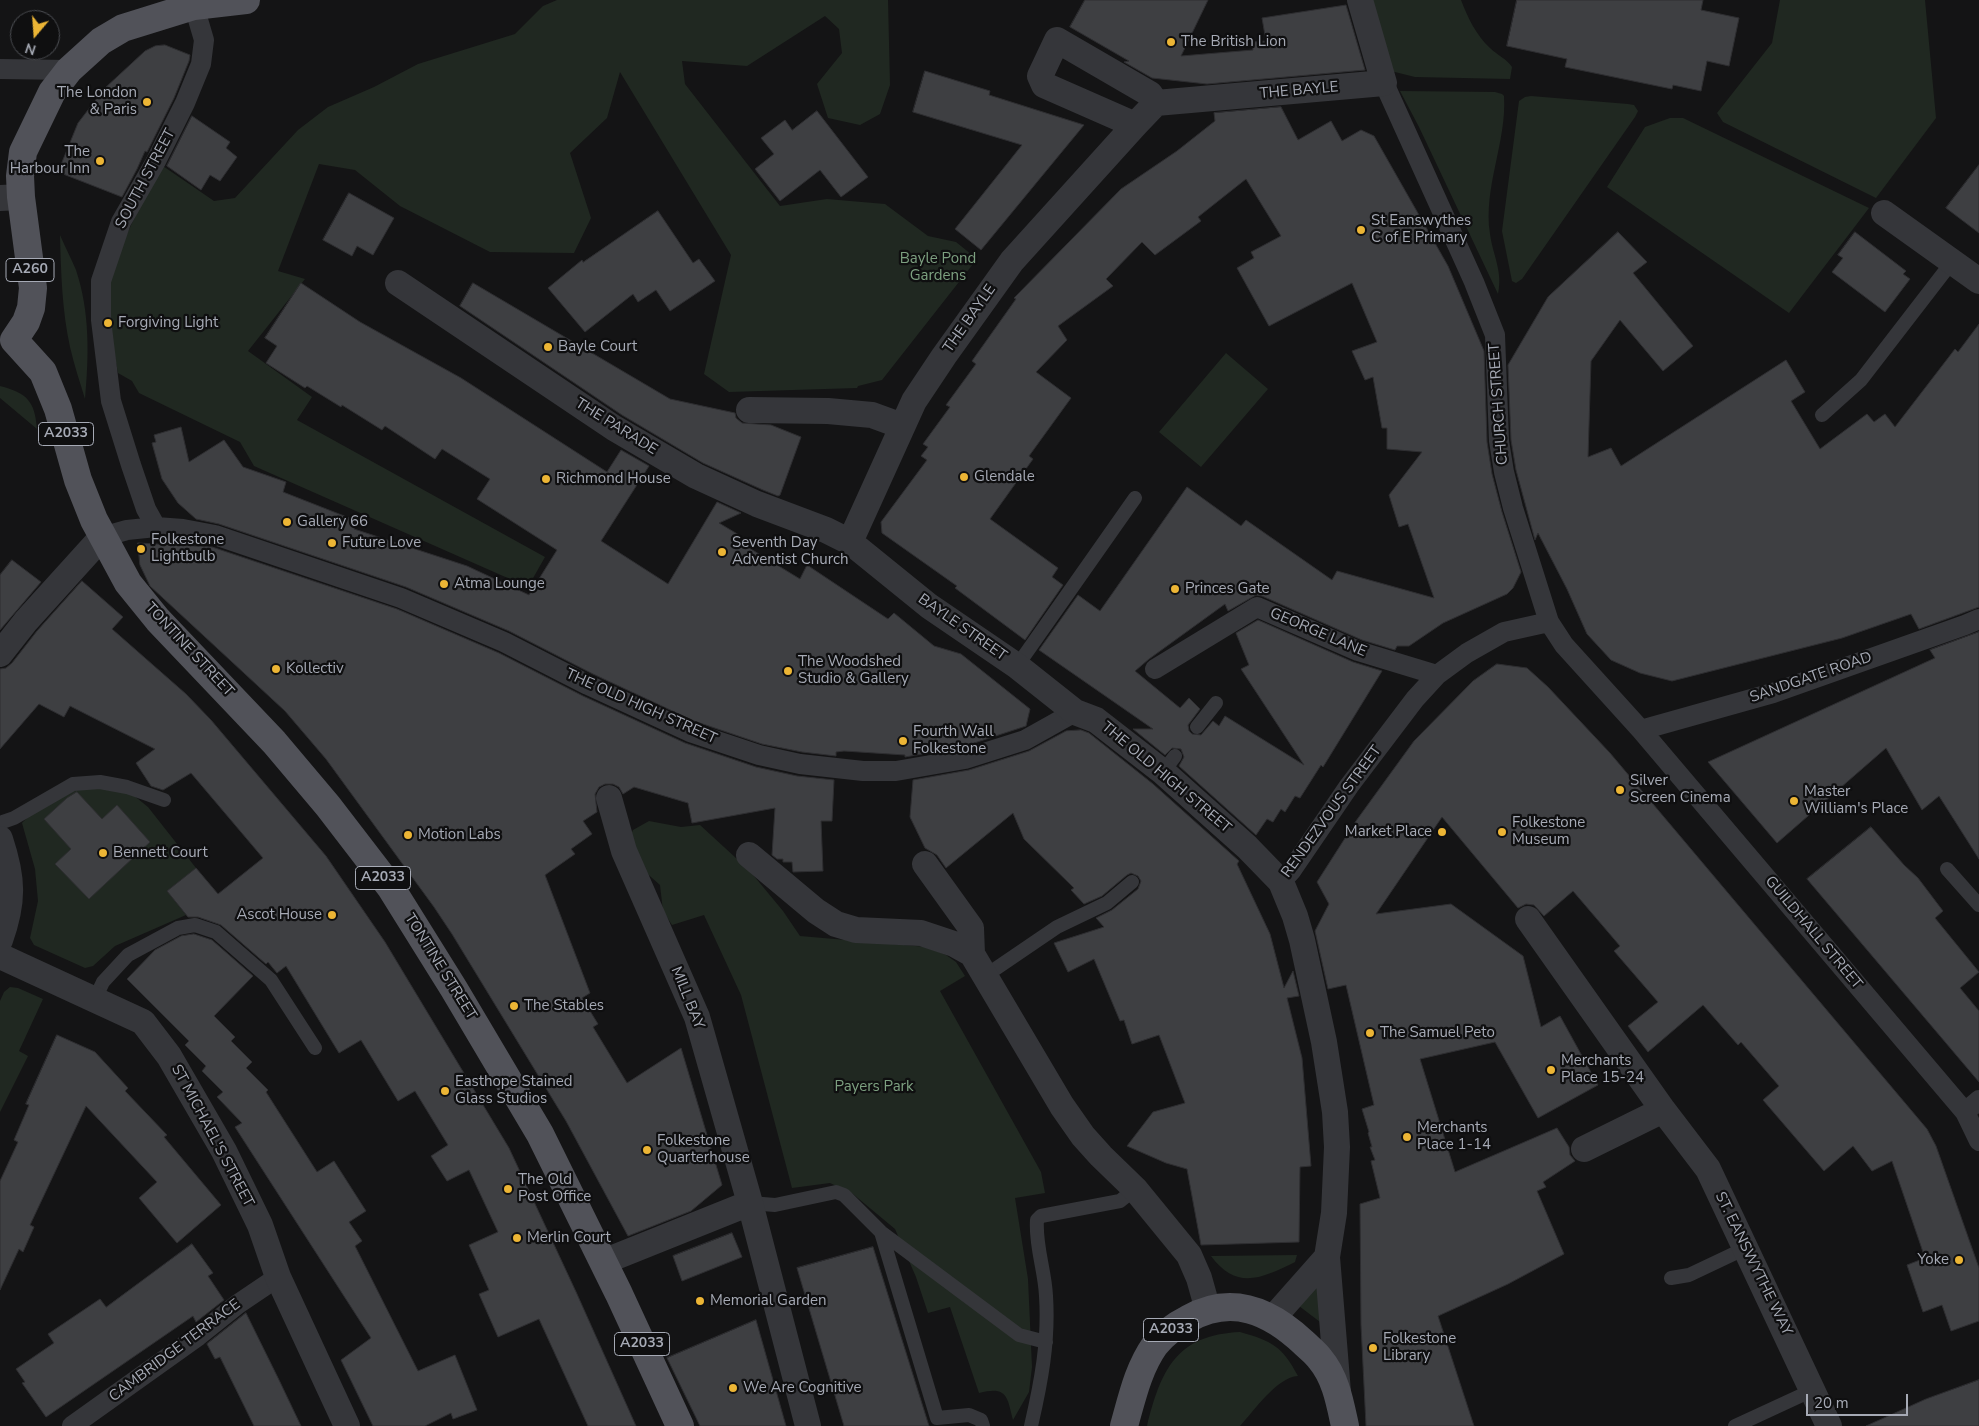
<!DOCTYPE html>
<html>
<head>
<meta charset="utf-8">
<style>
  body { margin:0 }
  #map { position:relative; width:1979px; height:1426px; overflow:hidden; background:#141415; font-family:"Nunito Sans",sans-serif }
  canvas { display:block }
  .north { position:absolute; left:10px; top:10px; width:50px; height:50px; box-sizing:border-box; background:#0f0f10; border:1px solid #4b4d52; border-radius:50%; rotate:198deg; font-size:14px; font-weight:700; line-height:20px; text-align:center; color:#a6aab5 }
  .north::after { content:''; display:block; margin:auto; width:18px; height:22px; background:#ecb535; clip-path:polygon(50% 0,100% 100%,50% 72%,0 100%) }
  .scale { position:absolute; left:1806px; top:1394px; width:102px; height:22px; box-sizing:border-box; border:2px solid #a6aab5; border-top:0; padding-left:6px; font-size:15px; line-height:18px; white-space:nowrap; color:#a6aab5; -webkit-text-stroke:4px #0f0f10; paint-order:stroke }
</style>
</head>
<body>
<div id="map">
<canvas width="1979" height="1426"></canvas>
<div class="north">N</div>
<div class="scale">20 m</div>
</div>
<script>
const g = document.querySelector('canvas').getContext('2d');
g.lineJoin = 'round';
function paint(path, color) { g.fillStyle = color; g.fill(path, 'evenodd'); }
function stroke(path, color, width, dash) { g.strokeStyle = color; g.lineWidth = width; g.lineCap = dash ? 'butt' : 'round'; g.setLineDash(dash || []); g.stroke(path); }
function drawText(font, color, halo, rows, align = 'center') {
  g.font = font + ' "Nunito Sans",sans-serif'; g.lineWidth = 4.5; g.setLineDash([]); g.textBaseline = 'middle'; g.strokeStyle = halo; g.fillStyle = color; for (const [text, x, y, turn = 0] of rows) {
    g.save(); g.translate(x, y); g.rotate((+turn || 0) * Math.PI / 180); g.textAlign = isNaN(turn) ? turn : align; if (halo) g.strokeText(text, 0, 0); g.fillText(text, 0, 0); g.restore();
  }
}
const green = new Path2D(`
  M557,0H888L890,85L880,114L860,125L828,118L817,84L842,53L839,29L825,16L747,66L682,61L685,84L780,206L827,199L885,204L928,236L956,242L977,259L882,380L858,386L857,388L729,392L704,374L731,255L620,72L607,118L570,153L591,218L574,253L490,252L400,206L355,170L319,164L278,271L305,279L248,351L312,397L297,420L545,557L528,587L254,466L240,442L139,393L132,381L118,373L109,327L107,276L160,164L214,201L235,198L298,130L328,107L374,87L418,64L515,34L543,6Z
  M1369,0H1461C1468,18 1476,35 1490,48C1497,55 1507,59 1512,67L1510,79L1415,77L1387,70Z
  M1780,0H1925L1936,118L1876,198L1723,122L1717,113L1772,43Z
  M1400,91L1495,92L1502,94L1504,96C1507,142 1483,187 1490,234C1493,256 1503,271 1498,294L1419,127Z
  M1531,96L1628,104L1634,105L1638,111L1635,117L1522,279L1516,283L1512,281L1502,231L1519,101L1525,97Z
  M1670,118H1683L1869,208L1789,313L1607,187L1645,127Z
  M60,235C65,247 71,258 76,270C90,312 89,356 85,399C80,382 74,365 70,347C62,310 61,273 60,235Z
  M1226,353L1268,389L1201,467L1159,432Z
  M0,386C27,393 35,401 37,429L0,398Z
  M93,781L127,790L148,807L196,868L167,891L186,915L115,946L93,966L85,968L34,945L30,938L38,901L35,869L22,823L56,789Z
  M649,821L681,827L700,825L749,870L783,911L800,936L927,947L946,955L956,962L965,976L940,991L1041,1172L1045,1193L1015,1198L1028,1279L1032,1367L1029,1392L1013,1420C1007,1396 1007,1386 979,1393L950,1307L928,1313L916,1277L895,1229L853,1194L830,1183L792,1188L741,995L704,915L672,925L663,911L660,885L634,862L627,842L633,830Z
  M10,987L18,988L43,999L19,1051L28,1056L0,1112V1001L4,992Z
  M1297,1255L1295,1262C1262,1278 1237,1291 1211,1256Z
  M1320,1277L1324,1325L1299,1306Z
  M1240,1332C1272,1341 1282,1346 1298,1376C1277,1377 1254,1411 1240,1426H1147C1161,1370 1176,1335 1240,1332Z`);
const building = new Path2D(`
  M1085,0H1208L1181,56L1253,50L1252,42L1266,41L1262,18L1346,5L1365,70L1207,84L1152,78L1124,62L1129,61L1070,27Z
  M1517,0H1703L1701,10L1739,18L1729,66L1707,61L1701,91L1673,85L1672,89L1565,67L1567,59L1507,46Z
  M165,45L190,55L189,61L174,98L147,152L145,151L137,169L122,197L58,172L78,123L105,88L145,51L155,46Z
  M925,71L990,91L989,95L1084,125L981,250L955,229L1022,145L913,112Z
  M1281,107L1298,140L1331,121L1342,141L1361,130L1374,136L1448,266L1484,351L1487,442L1492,474L1502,512L1521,572L1513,588L1507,594L1443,623L1409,646H1397L1395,650L1362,640L1262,596L1256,595L1228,611L1225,604L1149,659L1135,671L1180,708L1189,698L1200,709L1188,725L1189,731L1192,734L1201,735L1213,721L1219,726L1225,716L1304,765L1241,669L1249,665L1236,633L1258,620L1353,662L1382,671L1323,767L1321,765L1300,798L1295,796L1285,812L1281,809L1273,822L1267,819L1256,835L1179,766L1184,757L1181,749L1172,748L1165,755L1133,729H1153L1039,650L1078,595L1100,611L1187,487L1241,526L1246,520L1332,580L1337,571L1434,598L1408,524L1399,527L1389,495L1422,452L1387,449V428H1382L1373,377L1365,380L1352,351L1377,342L1352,283L1269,326L1237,268L1254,258L1251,252L1281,236L1246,179L1198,217L1201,221L1155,255L1142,242L1106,279L1113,286L1058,326L1067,340L1036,372L1071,398L1029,456L1033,459L990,519L1058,568L1052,577L1063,585L1025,640L955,588L957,586L882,533L881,522L927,460L921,456L928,447L923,444L950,407L946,405L976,364L972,361L1016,299L1014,298L1121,189L1177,151L1215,121L1214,113Z
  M817,111L868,177L841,197L820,170L780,201L755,169L774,154L761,138L785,120L792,130Z
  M192,116L230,142L226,148L237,157L220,181L210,175L201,190L167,166Z
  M1979,165V233L1946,208Z
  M349,193L394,218L373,255L357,246L352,256L323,240Z
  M658,211L693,263L699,259L715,281L670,311L656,290L638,302L633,294L585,332L548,288L582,260L583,262Z
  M1618,232L1647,262L1633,273L1693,346L1663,371L1620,320L1591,361L1588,457L1611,448L1621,466L1786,360L1805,392L1791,401L1820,449L1867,414L1874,422L1885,414L1895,427L1955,349L1958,352L1979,324V607L1919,629L1911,614L1842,638L1672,681L1640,673L1611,660L1587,634L1567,589L1538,533L1535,540L1516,470L1511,440L1508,365L1548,297Z
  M1855,232L1906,271L1903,274L1910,279L1885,312L1832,272L1843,258L1838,255Z
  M301,283L360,322L461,378L607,472L621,450L649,466L601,541L668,584L717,502L741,513L719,523L739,535L736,540L800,579L807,565L888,619L894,613L934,646L961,654L1030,709L1026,726L962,747L905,757V755L844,751L836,752V756L802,752L762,744L694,721L593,674L509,631L406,587L219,524L196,519L178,503L162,479L152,443L156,442L154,435L181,427L189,462L224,440L243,467L286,482L283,492L357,521L354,529L467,566L529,595L557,550L477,499L490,479L442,449L435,459L385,426L382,430L342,405L341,407L307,386L305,388L266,363L277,346L265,338Z
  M473,283L670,399L735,413L736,418L742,423L771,425L801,437L780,495L778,496L763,490L703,463L622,415L460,306Z
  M138,543L212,547L397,609L499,653L583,696L685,743L756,767L797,776L834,780L832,821H821L823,871L793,872L792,862H783V859H777L772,855L775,808L692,823L688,803L634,787L623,794L619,787L613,784H605L599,787L595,794L597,812L583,821L592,834L571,849L575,854L545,875L590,993L582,998L598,1024L593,1027L627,1083L681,1048L722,1185L691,1211L628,1236L566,1121L452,934L434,907L326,759L285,711L150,586L140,565Z
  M12,560L41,582L0,630V575Z
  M82,581L123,617L112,629L186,694L211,720L326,856L385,942L509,1148L577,1294L636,1426H588L539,1319L498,1337L479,1294L489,1290L469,1245L498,1232L469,1170L447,1181L431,1156L448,1145L415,1091L398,1101L361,1040L339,1053L286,966L277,973L268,962L266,964L221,925L198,917H188L167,891L196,868L218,894L263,858L191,773L163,790L151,786L136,763L155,749L70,706L64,717L39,704L0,749V669L6,668L12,663L37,631Z
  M1979,632V859L1939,796L1922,810L1886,748L1777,843L1708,762L1935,658L1930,650Z
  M1497,664L1527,668L1548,687L1610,753L1927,1129L1936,1146L1979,1268V1321L1951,1331L1942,1305L1923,1312L1907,1265L1925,1258L1892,1161L1872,1171L1853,1146L1824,1171L1763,1100L1779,1086L1741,1042L1738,1045L1703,1005L1648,1052L1628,1026L1658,1002L1614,951L1620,946L1573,891L1544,916L1534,905L1526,904L1518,908L1442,817L1376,914L1451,904L1523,956L1541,1027L1560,1016L1598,1085L1538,1118L1495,1042L1420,1059L1455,1172L1557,1128L1569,1147L1570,1155L1575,1161L1543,1182L1546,1187L1537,1191L1564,1254L1508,1284L1438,1316L1474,1426H1366L1361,1325L1360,1204L1380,1198L1371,1161L1375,1160L1370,1147H1372L1368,1133L1369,1132L1362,1109L1374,1105L1346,985L1328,989L1315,931L1329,904L1317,882L1356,821L1414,741L1473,681Z
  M1081,730L1089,733L1153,784L1239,861L1237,864L1270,934L1284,988L1293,971L1299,996L1287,998L1302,1058L1311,1166L1300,1167L1299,1242L1201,1245L1187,1169L1166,1163L1127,1146L1153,1112L1185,1103L1159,1035L1132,1044L1124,1020L1120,1021L1094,959L1068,972L1054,943L1104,927L1096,918L1112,910L1138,889L1141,881L1138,876L1131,873L1127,875L1102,896L1084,904L1071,890L1074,888L1024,839L1013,813L946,868L937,855L925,848L910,817L913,780L969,770L1029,751L1066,731Z
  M77,792L102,819L117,805L150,842L89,899L55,864L71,849L44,819L67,798Z
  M1871,827L1904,865L1918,878L1943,911L1935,918L1979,972L1960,988L1979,1011V1082L1807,879Z
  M194,934L212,940L253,976L214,1016L235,1037L231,1041L252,1062L246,1068L268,1090L266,1092L317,1172L334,1161L366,1211L349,1222L362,1241L355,1246L418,1371L455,1355L477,1410L453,1419L451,1413L425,1426H373L341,1360L371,1338L235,1127L242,1123L217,1097L223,1092L202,1071L206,1066L185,1045L189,1041L127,979L155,950L181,936Z
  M57,1035L95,1052L128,1088L125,1091L167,1135L164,1137L221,1205L177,1243L139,1198L157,1182L86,1106L30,1225L34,1227L23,1252L19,1249L0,1290V1181L18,1142L14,1140L29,1105L26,1104Z
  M732,1233L742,1257L682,1281L673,1256Z
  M192,1244L213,1273L208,1276L224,1300L196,1322L193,1316L46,1417L22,1383L25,1382L16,1369L54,1343L48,1334L100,1299L106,1307Z
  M873,1247L929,1426H844L797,1268Z
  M246,1313L280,1382L301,1426H254L220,1357L215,1359L207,1344Z
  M756,1320L786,1426H700L667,1358Z
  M1979,1380V1426H1866L1926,1399Z`);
const service = new Path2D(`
  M1822,415L1861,380L1952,262
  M1017,666L1135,498
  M1197,727L1216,703
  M1163,772L1175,756
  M0,823L14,818L73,784L100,782L127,787L164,800
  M1947,869L1979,905
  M985,976L1057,927L1107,903L1132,882
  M95,999L103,982L128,955L178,928L195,925L216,932L271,980L315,1048
  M750,1203L775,1205L836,1192L844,1195L881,1232L1019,1335L1046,1342
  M881,1232L937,1418L969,1415L981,1420L983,1426
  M1671,1278L1689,1275L1746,1248
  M1031,1426C1041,1383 1049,1341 1046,1296C1045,1271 1035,1245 1037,1220L1041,1216L1120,1201L1135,1189
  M1735,1426L1813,1390`);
const pedestrian = new Path2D(`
  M0,69L69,70
  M1384,83L1474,282L1495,335L1499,441L1504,472L1513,508L1549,622
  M156,527L146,509L131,465L111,401L101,320V281L121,222L156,161L185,103L201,64L204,40L194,6
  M102,537L127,530L156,527L183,529L215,535L401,598L504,642L588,685L690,732L759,755L800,764L863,771H896L965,759L1025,740L1075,712
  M1155,669L1257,607L1358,651L1437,675
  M1641,730L1773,693L1965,625L1979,619
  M1281,882L1291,871L1349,786L1415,699L1437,675L1467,653L1504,632L1549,622L1564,645L1641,730L1965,1112L1979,1141
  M1965,1112L1979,1100
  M72,1426L198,1336L238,1304L278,1277`);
const minor = new Path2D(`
  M1135,125L1044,85L1040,76L1057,40L1150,94L1156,103
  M0,198L21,197
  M1884,213L1979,281
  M398,283L614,428L696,476L757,504L826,530L850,542L929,606L1017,666L1075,712L1096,720L1163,772L1247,847L1281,882L1295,916L1302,940L1324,1042L1335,1112L1337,1147L1334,1213L1327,1257L1338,1392
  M749,410L828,411L872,415L902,426
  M850,542L914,401L944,356L1012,261L1135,125L1156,103L1384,83L1360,0
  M0,654L26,621L102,537
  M609,798L624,851L697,1017L750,1203L808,1426
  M0,839C13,878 14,901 0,940
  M749,855L816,911L836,924L856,930L921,933L954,944L972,954
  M925,864L971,928L972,954L1062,1106L1083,1136L1101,1156L1135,1189L1189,1255L1199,1278L1208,1310
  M1528,919L1663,1110L1708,1169L1829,1426
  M0,956L143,1022L169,1056L224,1151L260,1225L278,1277L347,1426
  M1584,1149L1663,1110
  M603,1262L750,1203
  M1273,1318L1327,1257`);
const primary = new Path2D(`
  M194,6L246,0
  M14,340L43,372L58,409L78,480L94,520L128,583L158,620L274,742L328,806L391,888L454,989L540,1134L619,1294L680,1426
  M14,340L26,322L31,308L33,288L21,197L20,176L23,152L52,92L69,70L101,41L123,28L194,6L201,0
  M1124,1426C1132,1398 1138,1369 1155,1345C1163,1335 1176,1325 1188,1319C1232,1294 1270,1311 1304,1343C1309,1348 1316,1353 1320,1359C1336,1378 1340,1403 1345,1426`);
const markers = [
  [1171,42,5,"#ecb535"],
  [147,102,5,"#ecb535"],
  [100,161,5,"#ecb535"],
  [1361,230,5,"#ecb535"],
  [108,323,5,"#ecb535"],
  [548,347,5,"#ecb535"],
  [964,477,5,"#ecb535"],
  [546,479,5,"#ecb535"],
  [287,522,5,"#ecb535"],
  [332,543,5,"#ecb535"],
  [141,549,5,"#ecb535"],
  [722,552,5,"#ecb535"],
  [444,584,5,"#ecb535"],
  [1175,589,5,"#ecb535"],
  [276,669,5,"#ecb535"],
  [788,671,5,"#ecb535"],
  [903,741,5,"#ecb535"],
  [1620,790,5,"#ecb535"],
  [1794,801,5,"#ecb535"],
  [1442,832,5,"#ecb535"],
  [1502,832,5,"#ecb535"],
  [408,835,5,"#ecb535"],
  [103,853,5,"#ecb535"],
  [332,915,5,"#ecb535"],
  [514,1006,5,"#ecb535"],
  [1370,1033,5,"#ecb535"],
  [1551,1070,5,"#ecb535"],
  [445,1091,5,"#ecb535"],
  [1407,1137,5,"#ecb535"],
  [647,1150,5,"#ecb535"],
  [508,1189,5,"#ecb535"],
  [517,1238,5,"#ecb535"],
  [1959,1260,5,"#ecb535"],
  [700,1301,5,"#ecb535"],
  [1373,1348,5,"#ecb535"],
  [733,1388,5,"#ecb535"]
];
const shields = [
  [30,270,48],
  [66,434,55],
  [383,878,55],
  [1171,1330,55],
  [642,1344,55]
];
const shieldNames = [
  ["A260",30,270],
  ["A2033",66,434],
  ["A2033",383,878],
  ["A2033",1171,1330],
  ["A2033",642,1344]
];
const poiNames = [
  ["The British Lion",1181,42],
  ["The London",137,93,"right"],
  ["& Paris",137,110,"right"],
  ["The",90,152,"right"],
  ["Harbour Inn",90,169,"right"],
  ["St Eanswythes",1371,221],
  ["C of E Primary",1371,238],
  ["Forgiving Light",118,323],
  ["Bayle Court",558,347],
  ["Glendale",974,477],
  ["Richmond House",556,479],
  ["Gallery 66",297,522],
  ["Folkestone",151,540],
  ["Lightbulb",151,557],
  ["Future Love",342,543],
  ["Seventh Day",732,543],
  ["Adventist Church",732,560],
  ["Atma Lounge",454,584],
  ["Princes Gate",1185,589],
  ["The Woodshed",798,662],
  ["Studio & Gallery",798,679],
  ["Kollectiv",286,669],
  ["Fourth Wall",913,732],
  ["Folkestone",913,749],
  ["Silver",1630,781],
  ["Screen Cinema",1630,798],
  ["Master",1804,792],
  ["William's Place",1804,809],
  ["Folkestone",1512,823],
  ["Museum",1512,840],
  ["Market Place",1432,832,"right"],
  ["Motion Labs",418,835],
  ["Bennett Court",113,853],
  ["Ascot House",322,915,"right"],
  ["The Stables",524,1006],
  ["The Samuel Peto",1380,1033],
  ["Merchants",1561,1061],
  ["Place 15-24",1561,1078],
  ["Easthope Stained",455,1082],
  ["Glass Studios",455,1099],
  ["Merchants",1417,1128],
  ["Place 1-14",1417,1145],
  ["Folkestone",657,1141],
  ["Quarterhouse",657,1158],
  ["The Old",518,1180],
  ["Post Office",518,1197],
  ["Merlin Court",527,1238],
  ["Yoke",1949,1260,"right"],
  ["Memorial Garden",710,1301],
  ["Folkestone",1383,1339],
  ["Library",1383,1356],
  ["We Are Cognitive",743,1388]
];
const streetNames = [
  ["THE BAYLE",1299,91,-5],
  ["SOUTH STREET",146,179,-62],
  ["THE BAYLE",970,319,-55],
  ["CHURCH STREET",1499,404,-94],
  ["THE PARADE",616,427,32],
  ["BAYLE STREET",962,628,35],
  ["GEORGE LANE",1318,633,23],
  ["TONTINE STREET",189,650,47],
  ["SANDGATE ROAD",1811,678,-19],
  ["THE OLD HIGH STREET",641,707,24],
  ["THE OLD HIGH STREET",1166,778,40],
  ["RENDEZVOUS STREET",1332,812,-54],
  ["GUILDHALL STREET",1813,933,50],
  ["TONTINE STREET",440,967,58],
  ["MILL BAY",687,998,68],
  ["ST MICHAEL'S STREET",212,1136,62],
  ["ST. EANSWYTHE WAY",1753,1264,64],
  ["CAMBRIDGE TERRACE",175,1351,-37]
];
const parkNames = [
  ["Bayle Pond",938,259],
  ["Gardens",938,276],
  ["Payers Park",874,1087]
];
paint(green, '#202821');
paint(building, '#3e3f42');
stroke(building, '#2e2e31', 1);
stroke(service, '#35363a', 14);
stroke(pedestrian, '#35363a', 20);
stroke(minor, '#35363a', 26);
stroke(primary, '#515259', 28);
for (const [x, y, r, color] of markers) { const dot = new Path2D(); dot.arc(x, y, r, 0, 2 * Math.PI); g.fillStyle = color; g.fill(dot); stroke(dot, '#0f0f10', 2); }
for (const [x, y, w] of shields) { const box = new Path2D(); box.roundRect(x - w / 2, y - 11.5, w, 23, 4); g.fillStyle = '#0f0f10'; g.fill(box); stroke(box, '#a6aab5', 1); }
drawText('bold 14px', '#a6aab5', null, shieldNames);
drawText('15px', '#a6aab5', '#0f0f10', poiNames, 'left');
drawText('15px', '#a6aab5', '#0f0f10', streetNames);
drawText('15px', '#7da080', '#0f0f10', parkNames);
</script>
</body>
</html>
